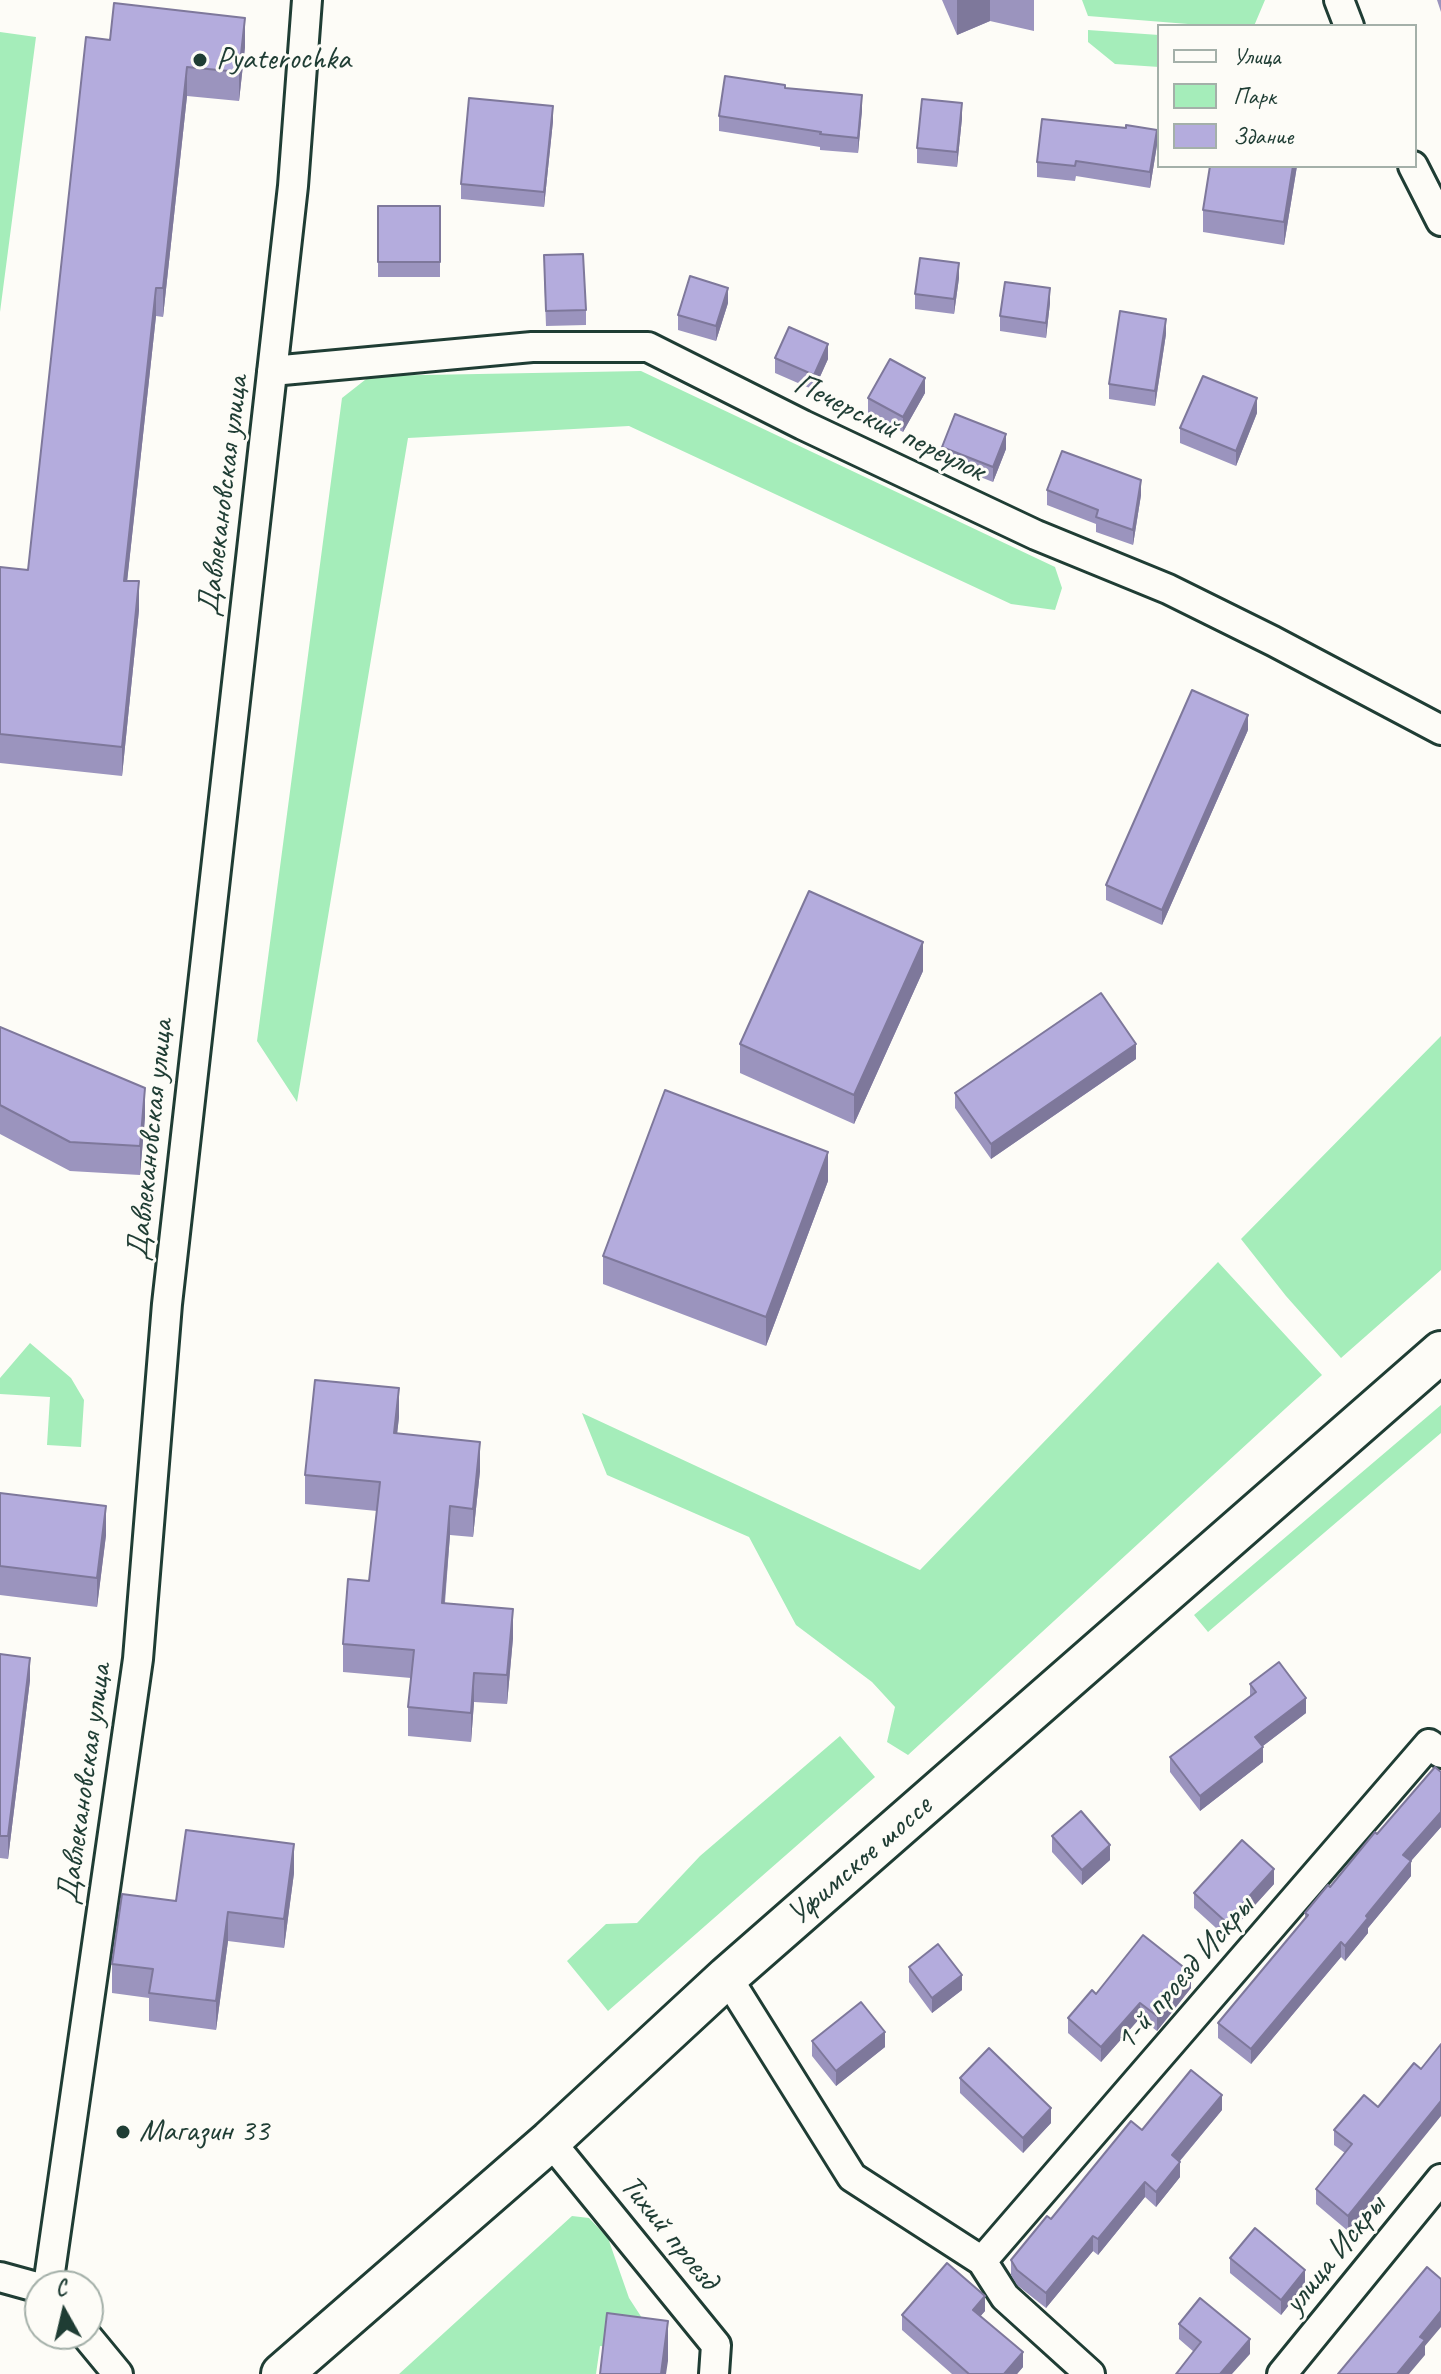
<!DOCTYPE html>
<html>
<head>
<meta charset="utf-8">
<style>
  body { margin:0 }
  #map { position:relative; width:1441px; height:2374px; overflow:hidden; background:#fdfcf7; font-family:Caveat,sans-serif }
  canvas { display:block }
  .legend { position:absolute; left:1157px; top:24px; width:260px; height:144px; box-sizing:border-box; background:#fdfcf7; border:2px solid #a4b0a9; margin:0; padding:10px 14px; list-style:none; font-size:24px; color:#1f3d34 }
  .legend li { display:flex; align-items:center; gap:16px; height:40px }
  .legend b { width:40px; border:2px solid #a4b0a9 }
  .north { position:absolute; left:24px; top:2270px; width:80px; height:80px; box-sizing:border-box; background:#fdfcf7; border:2px solid #a4b0a9; border-radius:50%; rotate:352deg; font-size:22px; font-weight:700; line-height:32px; text-align:center; color:#1f3d34 }
  .north::after { content:''; display:block; margin:auto; width:28px; height:36px; background:#1f3d34; clip-path:polygon(50% 0,100% 100%,50% 72%,0 100%) }
</style>
</head>
<body>
<div id="map">
<canvas width="1441" height="2374"></canvas>
<ul class="legend">
<li><b style="height:10px;background:#fdfcf7"></b>Улица</li>
<li><b style="height:22px;background:#a5edba"></b>Парк</li>
<li><b style="height:22px;background:#b4acdd"></b>Здание</li>
</ul>
<div class="north">С</div>
</div>
<script>
const g = document.querySelector('canvas').getContext('2d');
g.lineJoin = 'round';
function paint(path, color) { g.fillStyle = color; g.fill(path, 'evenodd'); }
function stroke(path, color, width, dash) { g.strokeStyle = color; g.lineWidth = width; g.lineCap = dash ? 'butt' : 'round'; g.setLineDash(dash || []); g.stroke(path); }
function drawText(font, color, halo, rows, align = 'center') {
  g.font = font + ' Caveat,sans-serif'; g.lineWidth = 6; g.setLineDash([]); g.textBaseline = 'middle'; g.strokeStyle = halo; g.fillStyle = color; for (const [text, x, y, turn = 0] of rows) {
    g.save(); g.translate(x, y); g.rotate((+turn || 0) * Math.PI / 180); g.textAlign = isNaN(turn) ? turn : align; if (halo) g.strokeText(text, 0, 0); g.fillText(text, 0, 0); g.restore();
  }
}
const green = new Path2D(`
  M1082,0H1265L1254,26H1213L1088,16Z
  M1088,30L1159,35V67L1115,64L1088,42Z
  M0,32L36,37L0,312Z
  M641,371L1055,567L1062,588L1055,610L1011,604L629,426L408,438L297,1102L257,1041L342,398L370,376Z
  M1441,1036V1270L1341,1358L1286,1296L1241,1239Z
  M1218,1262L1322,1375L908,1755L887,1742L895,1707L872,1682L796,1625L749,1537L607,1475L582,1413L920,1570Z
  M30,1343L71,1378L84,1400L81,1447L47,1445L50,1397L0,1394V1378Z
  M1441,1405V1433L1208,1632L1194,1615Z
  M840,1736L875,1777L608,2011L567,1961L606,1924L637,1923L700,1856Z
  M572,2216L589,2218L608,2238L629,2298L655,2338L656,2351L600,2346L596,2374H399Z`);
const street = new Path2D(`
  M1339,0L1349,26
  M1413,166L1441,221
  M272,371L532,347H648L803,425L1036,535L1168,589L1273,641L1441,730
  M727,1977L852,2177L982,2261L1005,2297L1090,2374
  M550,2141L716,2345L714,2374
  M982,2261L1429,1744L1441,1753
  M0,2277L40,2288
  M48,2286L138,1659L167,1304L293,186L307,0
  M85,2334L118,2374
  M1282,2374L1441,2179`);
const secondary = new Path2D(`
  M282,2374L550,2141L727,1977L1441,1352`);
const wall = new Path2D(`
  M942,0H1034V31L990,21L957,35Z
  M1437,0H1441V12Z
  M110,40L245,47L239,101L187,96L163,317L156,316L127,581L139,610L122,776L0,763V567L28,570Z
  M785,88L862,110L858,153L820,150V147L719,131V116Z
  M962,118L957,167L917,163V148Z
  M553,121L544,207L461,199V184Z
  M1157,145L1150,188L1076,176L1075,181L1037,177V162Z
  M1297,166L1284,245L1203,232V210Z
  M378,206H440V277H378Z
  M544,271L586,310V325L546,326Z
  M959,278L954,314L915,309V294Z
  M728,303L716,341L678,330V315Z
  M1050,303L1046,338L1000,331V316Z
  M1166,334L1155,406L1109,399V384Z
  M775,358L828,359L814,390L775,373Z
  M925,393L903,432L868,413V398Z
  M1257,413L1236,466L1180,443V428Z
  M942,447L1006,449L993,482L942,462Z
  M1047,490L1141,495L1133,545L1096,532V524L1047,505Z
  M1248,730L1162,925L1106,900V885Z
  M923,971L854,1124L740,1073V1044Z
  M0,1027L145,1117L140,1175L70,1171L0,1134Z
  M1136,1059L991,1159L955,1108V1093Z
  M828,1181L766,1346L603,1284V1256Z
  M399,1417L397,1433L480,1471L473,1537L450,1535L445,1603L513,1638L507,1704L474,1702L471,1742L408,1736V1707L411,1678L343,1672V1644L369,1581L377,1511L305,1504V1475Z
  M0,1493L106,1535L97,1607L0,1595Z
  M0,1654L30,1680L8,1859L0,1858Z
  M1250,1684L1306,1713L1263,1746V1762L1200,1811L1170,1772V1757L1250,1696Z
  M1441,1772V1827L1411,1861V1876L1368,1928V1933L1345,1961L1341,1957L1251,2064L1218,2038V2023L1305,1918V1913L1330,1887L1377,1834Z
  M1052,1836L1110,1860L1082,1885L1052,1852Z
  M294,1873L284,1948L228,1941L216,2030L149,2021V1998L112,1993V1964Z
  M1274,1884L1226,1937L1194,1908V1893Z
  M909,1967L962,1990L932,2013L909,1982Z
  M1191,1988L1157,2031L1140,2018L1101,2062L1068,2033V2018L1096,1994Z
  M812,2041L885,2047L836,2086L812,2056Z
  M960,2078L1051,2123L1023,2153L960,2093Z
  M1378,2107L1348,2231L1316,2204V2189L1345,2153L1334,2145V2130Z
  M1222,2110L1180,2161V2177L1156,2207L1145,2197L1098,2255L1093,2251L1046,2308L1017,2285L1011,2275V2260L1051,2219L1142,2130Z
  M1230,2258L1305,2285L1281,2315L1230,2273Z
  M985,2311L980,2316L1023,2367L1017,2374H952L902,2330V2315Z
  M1179,2324L1250,2354L1194,2352L1179,2339Z`);
const shadedWall = new Path2D(`
  M957,0H990V21L957,35Z
  M245,18V47L239,101V72Z
  M187,67V96L163,317V288Z
  M862,95V110L858,153V138Z
  M962,103V118L957,167V152Z
  M553,106V121L544,207V192Z
  M1157,130V145L1150,188V172Z
  M1293,166H1297L1284,245V222Z
  M959,263V278L954,314V299Z
  M156,288V316L124,610V581Z
  M728,288V303L716,341V326Z
  M1050,288V303L1046,338V323Z
  M1166,319V334L1155,406V391Z
  M828,344V359L814,390V375Z
  M925,378V393L903,432V417Z
  M1257,398V413L1236,466V451Z
  M1006,434V449L993,482V467Z
  M1141,480V495L1133,545V530Z
  M139,581V610L122,776V747Z
  M1248,715V730L1162,925V910Z
  M923,942V971L854,1124V1095Z
  M1136,1044V1059L991,1159V1144Z
  M145,1088V1117L140,1175V1146Z
  M828,1152V1181L766,1346V1317Z
  M399,1388V1417L394,1462V1433Z
  M480,1442V1471L473,1537V1509Z
  M106,1506V1535L97,1607V1578Z
  M450,1506V1535L442,1632V1603Z
  M513,1609V1638L507,1704V1675Z
  M30,1658V1680L8,1859V1836Z
  M474,1673V1702L471,1742V1713Z
  M1306,1698V1713L1255,1752V1737Z
  M1263,1747V1762L1200,1811V1796Z
  M1441,1812V1827L1411,1861V1876L1368,1928V1933L1345,1961V1946L1366,1916L1403,1855Z
  M294,1844V1873L284,1948V1919Z
  M1110,1845V1860L1082,1885V1870Z
  M1274,1869V1884L1226,1937V1922Z
  M228,1912V1941L216,2030V2001Z
  M1341,1942V1957L1251,2064V2049Z
  M1191,1973V1988L1157,2031V2016Z
  M962,1975V1990L932,2013V1998Z
  M1140,2003V2018L1101,2062V2047Z
  M885,2032V2047L836,2086V2071Z
  M1222,2095V2110L1172,2170V2155Z
  M1441,2101V2116L1348,2231V2216Z
  M1051,2108V2123L1023,2153V2138Z
  M1180,2162V2177L1156,2207V2192Z
  M1145,2182V2197L1098,2255V2239Z
  M1093,2236V2251L1046,2308V2293Z
  M1305,2270V2285L1281,2315V2300Z
  M985,2296V2311L973,2325V2310Z
  M1441,2311V2327L1425,2346V2355L1409,2374H1397L1420,2337Z
  M668,2321V2361L666,2374H661Z
  M1250,2339V2354L1232,2374H1220Z
  M1023,2352V2367L1017,2374H1004Z`);
const building = new Path2D(`
  M114,3L245,18L239,72L187,67L163,288H156L124,581H139L122,747L0,734V567L28,570L86,37L110,40Z
  M725,76L785,85V88L862,95L858,138L820,134L821,132L719,116Z
  M469,98L553,106L544,192L461,184Z
  M922,99L962,103L957,152L917,148Z
  M1042,119L1126,128V125L1157,130L1150,172L1076,161L1075,166L1037,162Z
  M1210,166H1293L1284,222L1203,210Z
  M378,206H440V262H378Z
  M583,254L586,310L546,311L544,255Z
  M920,258L959,263L954,299L915,294Z
  M690,276L728,288L716,326L678,315Z
  M1005,282L1050,288L1046,323L1000,316Z
  M1120,311L1166,319L1155,391L1109,384Z
  M789,327L828,344L814,375L775,358Z
  M890,359L925,378L903,417L868,398Z
  M1203,376L1257,398L1236,451L1180,428Z
  M955,414L1006,434L993,467L942,447Z
  M1062,451L1141,480L1133,530L1096,517L1098,510L1047,490Z
  M1192,690L1248,715L1162,910L1106,885Z
  M809,891L923,942L854,1095L740,1044Z
  M1101,993L1136,1044L991,1144L955,1093Z
  M0,1027L145,1088L140,1146L70,1142L0,1105Z
  M665,1090L828,1152L766,1317L603,1256Z
  M315,1380L399,1388L394,1433L480,1442L473,1509L450,1506L442,1603L513,1609L507,1675L474,1673L471,1713L408,1707L414,1650L343,1644L348,1579L369,1581L380,1482L305,1475Z
  M0,1493L106,1506L97,1578L0,1566Z
  M0,1654L30,1658L8,1836H0Z
  M1279,1662L1306,1698L1255,1737L1263,1747L1200,1796L1170,1757L1256,1692L1250,1684Z
  M1435,1767L1441,1772V1812L1403,1855L1411,1861L1366,1916L1368,1918L1345,1946L1341,1942L1251,2049L1218,2023L1308,1915L1305,1913L1328,1885L1330,1887L1375,1832L1377,1834Z
  M1081,1811L1110,1845L1082,1870L1052,1836Z
  M186,1830L294,1844L284,1919L228,1912L216,2001L149,1993L153,1969L112,1964L122,1894L176,1901Z
  M1242,1840L1274,1869L1226,1922L1194,1893Z
  M1143,1935L1191,1973L1157,2016L1140,2003L1101,2047L1068,2018L1092,1990L1096,1994Z
  M938,1944L962,1975L932,1998L909,1967Z
  M861,2002L885,2032L836,2071L812,2041Z
  M1441,2044V2101L1348,2216L1316,2189L1352,2144L1334,2130L1364,2095L1378,2107L1414,2063L1421,2069Z
  M989,2048L1051,2108L1023,2138L960,2078Z
  M1191,2070L1222,2095L1172,2155L1180,2162L1156,2192L1145,2182L1098,2239L1093,2236L1046,2293L1017,2270L1011,2260L1047,2216L1051,2219L1131,2121L1142,2130Z
  M1255,2228L1305,2270L1281,2300L1230,2258Z
  M947,2263L985,2296L973,2310L1023,2352L1004,2374H969L902,2315Z
  M1427,2267L1441,2279V2311L1420,2337L1425,2340L1397,2374H1338Z
  M1200,2298L1250,2339L1220,2374H1176L1201,2342L1179,2324Z
  M607,2313L668,2321L661,2374H600Z`);
const markers = [
  [200,60,8,"#1f3d34"],
  [123,2132,8,"#1f3d34"]
];
const poiNames = [
  ["Pyaterochka",216,60],
  ["Магазин 33",139,2132]
];
const streetNames = [
  ["Печерский переулок",889,428,26],
  ["Давлекановская улица",224,496,-83],
  ["Давлекановская улица",151,1140,-84],
  ["Давлекановская улица",85,1784,-82],
  ["Уфимское шоссе",860,1861,-41],
  ["1-й проезд Искры",1185,1974,-49],
  ["Тихий проезд",669,2233,51],
  ["улица Искры",1335,2255,-51]
];
paint(green, '#a5edba');
stroke(street, '#1f3d34', 34);
stroke(secondary, '#1f3d34', 46);
stroke(street, '#fdfcf7', 28);
stroke(secondary, '#fdfcf7', 40);
paint(wall, '#9b94be');
paint(shadedWall, '#7e789b');
paint(building, '#b4acdd');
stroke(building, '#7e789b', 2);
for (const [x, y, r, color] of markers) { const dot = new Path2D(); dot.arc(x, y, r, 0, 2 * Math.PI); g.fillStyle = color; g.fill(dot); stroke(dot, '#fdfcf7', 3); }
drawText('32px', '#1f3d34', '#fdfcf7', poiNames, 'left');
drawText('32px', '#1f3d34', '#fdfcf7', streetNames);
</script>
</body>
</html>
